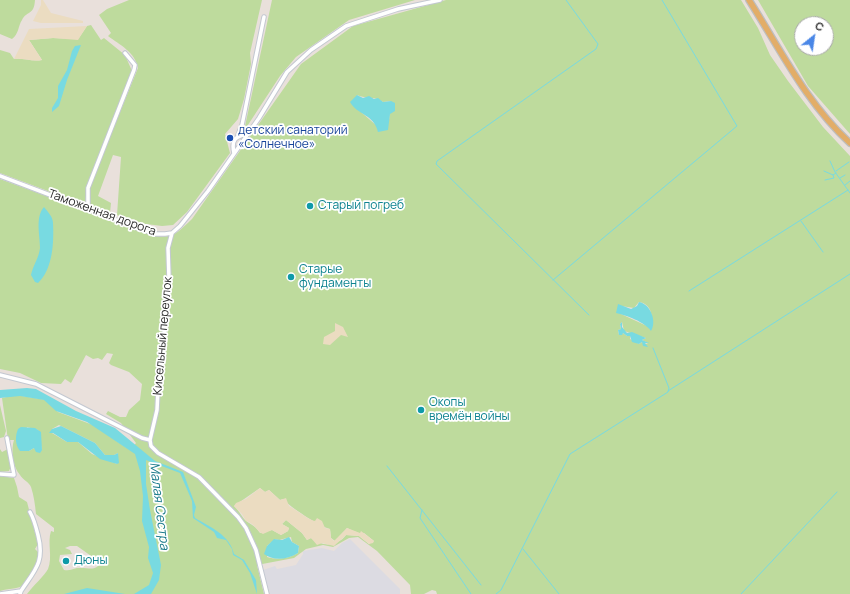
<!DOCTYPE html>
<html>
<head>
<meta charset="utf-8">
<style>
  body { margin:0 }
  #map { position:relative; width:850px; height:594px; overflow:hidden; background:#e9e0db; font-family:Manrope,sans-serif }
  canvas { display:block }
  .north { position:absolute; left:794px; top:16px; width:40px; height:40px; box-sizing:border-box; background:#fff; border:1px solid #a9a9a9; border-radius:50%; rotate:30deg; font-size:11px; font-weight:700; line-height:16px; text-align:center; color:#282828 }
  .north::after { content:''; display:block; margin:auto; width:14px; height:18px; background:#4a87e7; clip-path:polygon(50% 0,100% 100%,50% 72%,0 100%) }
</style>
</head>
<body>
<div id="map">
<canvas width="850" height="594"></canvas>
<div class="north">С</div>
</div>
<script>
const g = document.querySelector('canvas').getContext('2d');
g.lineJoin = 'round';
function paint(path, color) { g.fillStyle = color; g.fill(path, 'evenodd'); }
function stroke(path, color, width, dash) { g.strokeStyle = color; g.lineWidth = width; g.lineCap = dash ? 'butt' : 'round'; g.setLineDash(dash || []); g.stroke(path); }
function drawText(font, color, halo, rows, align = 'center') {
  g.font = font + ' Manrope,sans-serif'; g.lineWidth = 3.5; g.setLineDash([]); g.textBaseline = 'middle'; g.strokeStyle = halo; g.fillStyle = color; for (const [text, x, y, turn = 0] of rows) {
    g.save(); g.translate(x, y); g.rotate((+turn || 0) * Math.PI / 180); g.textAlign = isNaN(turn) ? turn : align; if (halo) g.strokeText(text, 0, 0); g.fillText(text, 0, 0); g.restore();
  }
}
const industrial = new Path2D(`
  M350,539L400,589V594H270L263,570L275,566L277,569L296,565L303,554V551L322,548L334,551L342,543Z`);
const green = new Path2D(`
  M0,0H35C34,16 27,10 22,20C18,26 19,34 12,39L0,34Z
  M129,0H262L250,53L251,64L244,99L238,119L225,134L230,153L187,212L173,225L162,226L130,222L117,215L121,157L113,155L98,196L111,203L110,213L89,208V188L138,68C135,52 120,45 108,36L111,33L99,15L107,9Z
  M272,0H415L349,20L296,57L280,76L244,131Z
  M446,0H741L758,28L770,55L788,81L823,127L850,156V594H437L436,591L432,590L424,594H411L410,585L377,551L358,537L349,538L333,547L323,545L306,549L294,558L257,565L264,594H27C32,587 45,575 48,569C53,557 47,543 51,531L54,532V528L36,514C35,505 34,496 31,487C29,482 23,480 20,475C12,466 11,449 14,440H8L2,398L16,395L47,400L58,412L93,425L130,450L136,443L121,423L106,414L108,411L120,417H126L129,410L140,400L142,384L129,372L111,365L109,363L113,354L107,353L102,360L98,358L93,359L86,355L71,383L65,379L61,384L41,383L20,373L0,369V179L155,236C174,239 179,231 192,219L301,64L353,26ZM357,95C366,99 376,96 383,102L391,101L389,120L377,126L361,112ZM639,302C653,304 653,319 651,330L647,326L621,314V306L634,308ZM622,322L624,331L646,338L642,340L648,343L646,344L642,342L639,344L630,339V336H627L623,333L619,335L618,330L621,329L620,324ZM59,425L95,443L105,455H114L118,453L117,464L92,454L78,442H67L52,433V429ZM27,427L38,430L42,450L34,448L29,451H20ZM260,488L265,492L269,490L280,500L283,499C290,507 319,526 330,529L331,538L335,541L347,528L358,533H364L374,541L369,544L359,536L346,535C337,547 322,547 311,538L307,540L302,533L286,520L282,524L289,528L288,531L281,535L272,530L260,533C254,524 249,524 245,520C241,515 239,511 234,506ZM291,537L292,542L299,546L298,553C288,559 277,560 267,557V546L275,539L279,540ZM70,546H77L94,558L104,560C93,573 92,567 77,568C72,569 70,571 64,570L59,561L60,555L72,554L70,550L65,548Z
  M758,0H850V134L808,86ZM802,24H826V48H802Z
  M91,25L101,40L104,38L125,55L132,71L87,186L85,205L0,173V50L10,53L14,59C24,58 32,62 42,60L29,40L53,38L78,39L87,26Z
  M0,405L6,431L4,437L0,438Z
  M0,449L2,452L8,449L11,466L9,471L0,472Z
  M0,476L14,478L17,487L19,497L27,502L38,544L35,549L39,553C37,564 30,583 20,587C14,589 6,589 0,591Z`);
const sand = new Path2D(`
  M41,0H43L51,13L83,21V23H41L33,21L41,5Z
  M87,26L78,40L53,38L29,40L42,60C32,62 24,58 14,59L29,29Z
  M335,323L343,327L348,337L341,335L330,345L323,344L324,337L335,331Z
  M260,488L265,492L269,490L280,500L286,498L289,506C295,509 310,521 315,521L317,518L322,521L325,528L330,529L331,538L334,541L347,528L360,533L361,531L374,541L373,543L369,544L359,536L346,535L334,546L322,543L317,545L311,538L307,540L302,533L286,520L282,524L289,528L288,531L281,535L272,530L263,534C256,531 256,524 246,521L242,514L234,506L236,503L246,499Z`);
const water = new Path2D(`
  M81,45L67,80L59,106L52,112V108L58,98V86L67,70L72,51L75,46Z
  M357,95L363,98L369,96L374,99L378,98L383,102L391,101L395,103V111L390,114L388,130L378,132C374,114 357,115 350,102Z
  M44,207C48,212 53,217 53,223C54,242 53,269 38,283L35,282L31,275C33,265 39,258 40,248C40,235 35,217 44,207Z
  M639,302C651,304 657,322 651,331C645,322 626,315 616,313L618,304L631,309L637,306Z
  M622,322V327L627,333L632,332L646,338L642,340L649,343H645L648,347L643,346L642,342L639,344L632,342L630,336H627L623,333L622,335H619L618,330L621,329L620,324Z
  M27,388L36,389L76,411L115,428L155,461L183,472L196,507L194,515L195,518C210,527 230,535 234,554L244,560L256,580L257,594L250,573L242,560L233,555L232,549L226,540L217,538L214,532L193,518L192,501L180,473L146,460V484L150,510L161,565L159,580L151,594H134L149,585L153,573L148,558L149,547L142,521L143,496L140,471L135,454L87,422L56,411L44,400L20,396L0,398V390Z
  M61,426L95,443L105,455H114L118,453L119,463L117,464L100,459L78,442H67L53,433H49L52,429Z
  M21,427L35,428L41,432L42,450L40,453L36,452L34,448L29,451H20C15,445 15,436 18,429Z
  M289,537L292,542L299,546L298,553C287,560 273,561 264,554L267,546L274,539L282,540Z
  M87,588L125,594H64Z`);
const stream = new Path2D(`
  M566,0L598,44L596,49L437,161L436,164L589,315
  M830,161L835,172L850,193
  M824,171L833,175L836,173
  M836,171L849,162
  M840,178L845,175
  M825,180L834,178L833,175
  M845,185L850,181
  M801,221L823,252
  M553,280L737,126L662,0
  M689,291L848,190
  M668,391L850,274
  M387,466L481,585
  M422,510L420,518L471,594
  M523,549L559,594
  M496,594L501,590L570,454L668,392L669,388L653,348
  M741,594L837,492`);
const street = new Path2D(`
  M238,135L242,125L264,17
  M234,153C231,140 235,136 248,134
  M0,176L137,228L155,234H165L172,233L180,226L208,191L259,118L287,72L311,50L346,26L398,9L440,0
  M88,209V188L134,70L135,65L125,53
  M172,233L168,248L169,279L166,319L159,369L157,410L150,440L151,446L158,453L199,477L238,517L246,528L256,550L267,594
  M0,375L36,384L142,438L150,440
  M0,474L14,475L7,438
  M21,591C35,570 45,562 38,535C36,527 34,519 30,512
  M0,594L21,591L20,594`);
const primary = new Path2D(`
  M749,0C780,49 807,104 850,143`);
const markers = [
  [230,138,4,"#1a4fb4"],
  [310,206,4,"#0f9aa8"],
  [291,277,4,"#0f9aa8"],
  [421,410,4,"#0f9aa8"],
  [66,561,4,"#0f9aa8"]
];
const transitNames = [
  ["детский санаторий",238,131],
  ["«Солнечное»",238,145]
];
const cultureNames = [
  ["Старый погреб",318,206],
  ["Старые",299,270],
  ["фундаменты",299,284],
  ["Окопы",429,403],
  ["времён войны",429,417],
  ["Дюны",74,561]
];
const streetNames = [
  ["Таможенная дорога",102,213,20],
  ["Кисельный переулок",163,336,-85]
];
const waterNames = [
  ["Малая Сестра",159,506,83]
];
paint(industrial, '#dcdbe2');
paint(green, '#bedb9d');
paint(sand, '#ebdcc1');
paint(water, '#78dae1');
stroke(stream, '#78dae1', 1);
stroke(street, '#c3c8d1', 5.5);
stroke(primary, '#bebebe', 8);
stroke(street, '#fff', 3.5);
stroke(primary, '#e2ad68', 5.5);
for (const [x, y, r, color] of markers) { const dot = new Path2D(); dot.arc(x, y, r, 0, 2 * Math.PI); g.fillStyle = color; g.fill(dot); stroke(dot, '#fff', 1.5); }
drawText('12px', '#164399', '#fff', transitNames, 'left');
drawText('12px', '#0d838f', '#fff', cultureNames, 'left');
drawText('12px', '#282828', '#fff', streetNames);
drawText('italic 13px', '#1a7a8a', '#fff', waterNames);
</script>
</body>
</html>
